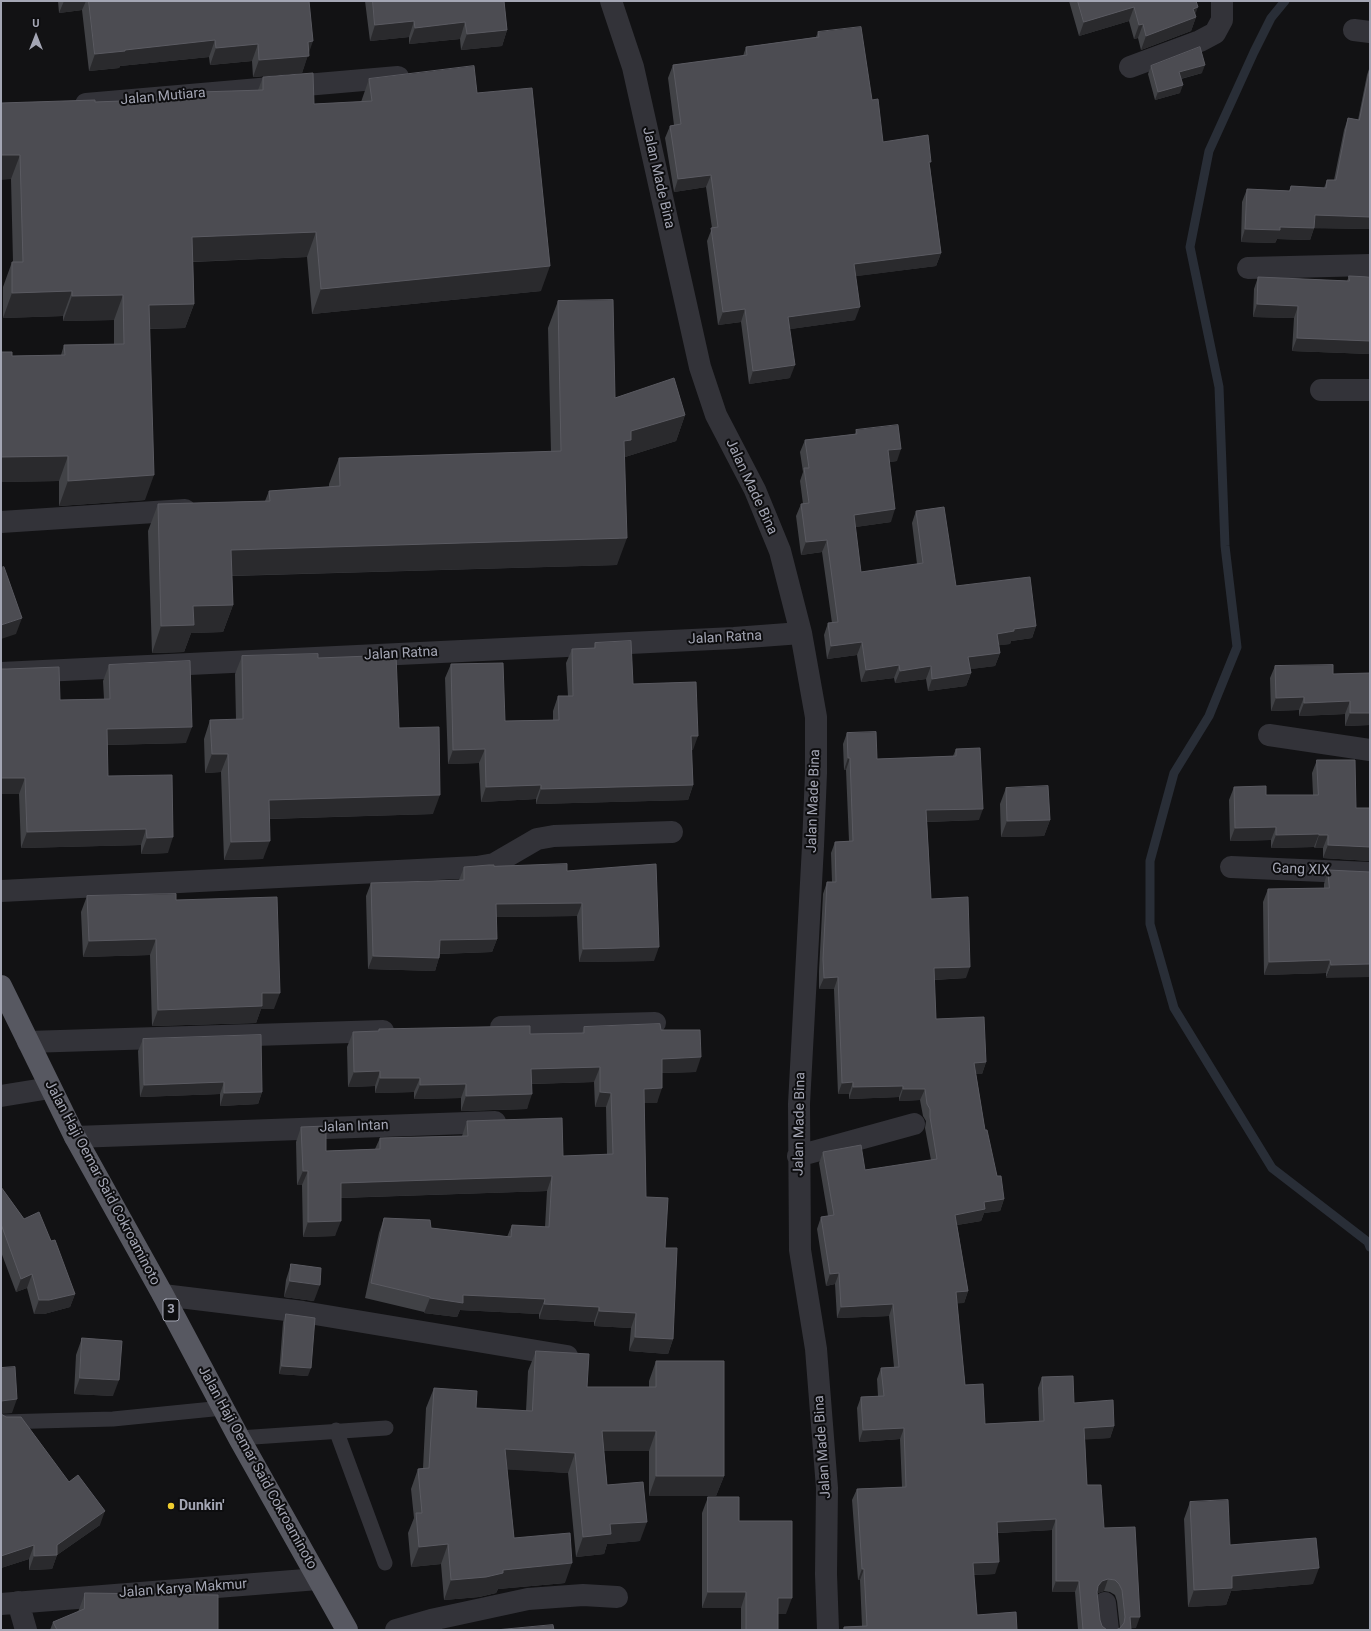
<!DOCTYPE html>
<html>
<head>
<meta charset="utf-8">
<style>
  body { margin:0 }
  #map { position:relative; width:1371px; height:1631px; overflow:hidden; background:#121214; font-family:Roboto,sans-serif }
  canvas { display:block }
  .frame { position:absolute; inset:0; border:2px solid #a4a6b4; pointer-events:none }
  .north { position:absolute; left:16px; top:16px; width:40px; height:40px; -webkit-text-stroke:3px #0d0d0f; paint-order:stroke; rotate:0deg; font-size:11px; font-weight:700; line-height:16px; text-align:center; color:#a4a6b4 }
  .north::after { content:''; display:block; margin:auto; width:14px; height:18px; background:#a4a6b4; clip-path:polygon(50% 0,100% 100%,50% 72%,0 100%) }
</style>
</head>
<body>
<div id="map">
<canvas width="1371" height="1631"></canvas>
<div class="frame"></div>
<div class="north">U</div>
</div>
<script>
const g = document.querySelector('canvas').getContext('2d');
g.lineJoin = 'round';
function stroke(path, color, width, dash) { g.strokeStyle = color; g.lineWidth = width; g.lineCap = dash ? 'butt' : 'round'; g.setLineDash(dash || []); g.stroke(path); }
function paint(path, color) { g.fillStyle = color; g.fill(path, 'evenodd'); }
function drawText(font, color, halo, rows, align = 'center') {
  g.font = font + ' Roboto,sans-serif'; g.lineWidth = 4; g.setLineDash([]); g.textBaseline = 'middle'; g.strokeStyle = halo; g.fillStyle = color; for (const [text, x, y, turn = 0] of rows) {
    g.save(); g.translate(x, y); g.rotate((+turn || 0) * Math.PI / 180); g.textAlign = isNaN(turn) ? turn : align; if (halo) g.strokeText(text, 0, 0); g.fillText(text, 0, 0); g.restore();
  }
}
const stream = new Path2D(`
  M1285,1L1271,18L1254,52L1209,151L1190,247L1219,387L1225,546L1237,647L1209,716L1174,773L1150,861V924L1174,1008L1272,1168L1368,1242L1370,1247`);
const service = new Path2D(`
  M1,1422L113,1419L223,1408
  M336,1430L385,1563
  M239,1438L386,1428`);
const minor = new Path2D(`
  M611,1L633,67L700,367L716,415L755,490L780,551L801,633L816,717V773L813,846L799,1104L800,1250L816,1349L827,1488L826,1574L828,1630
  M1354,30L1370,32
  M1130,67L1200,41L1215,33L1222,20V1
  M86,104L398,77
  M1248,268L1370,265
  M1321,390H1370
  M1,522L185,510
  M1,673L734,638L801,633
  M1269,735L1370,750
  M1231,867L1370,873
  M1,891L477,867L494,864L537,839L554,836L672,832
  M501,1027L655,1023
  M28,1042L383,1031
  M1,1096L50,1088
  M75,1137L495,1122
  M798,1156L914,1124
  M163,1295L303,1312L567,1356
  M18,1602L26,1630
  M1105,1603L1108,1630
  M1,1604L318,1579
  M396,1630L431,1620L528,1599L583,1595L617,1597`);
const trunk = new Path2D(`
  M1,986L75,1137L163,1295L239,1438L347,1630`);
const wall = new Path2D(`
  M58,1H309L308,54L302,73L253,77L252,61L210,65L209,57L120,66L119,68L89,71L82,10L59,13Z
  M365,1H504L507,30L502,46L461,50L460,39L409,44V37L370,41Z
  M1069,1H1196L1195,14L1196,17L1191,31L1141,50L1138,38L1134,39L1129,21L1079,36Z
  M818,32L872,100L883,142L930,167L941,253L936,266L856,276L855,320L790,329V378L749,384L741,322L718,325L707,241L712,228L706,187L674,192L665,138L670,126L674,125L668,78L673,65L743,56L746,47L816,37Z
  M1151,66L1202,73L1181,79L1180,93L1155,100L1148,74Z
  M1370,66V229L1314,228L1310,240L1277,239L1275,243L1241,242L1242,202L1247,189L1289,191L1291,186L1324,188L1327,180H1334L1344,130L1348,118L1358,120L1367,75Z
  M263,77L314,104L361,102L369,79L477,93L541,291L312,314L307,257L193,262L194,304L185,328L150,329L145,500L59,506V481L1,482V352L12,356L61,355L64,345L114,344V320L63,321V316L3,318V287L12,262H13L11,179L1,103L95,102L198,98L200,92L258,90Z
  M1349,276L1370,277V354L1292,351L1294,318L1253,317L1254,289L1258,277L1347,281Z
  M558,301L615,398L685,415L676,441L625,457L624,460L617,565L232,576L233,605L223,632L191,633L184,652L152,653L148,531L158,504L265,501L269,491L329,487V484L339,458L551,452L548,328Z
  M856,430L897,461L889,462L891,522L855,527L861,572L917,564L912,523L916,511L956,586L1036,626L1032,638L1011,641L1010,644L999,645L1000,653L995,666L970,669L971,673L966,686L928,691L926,679L895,683L894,678L861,682L857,655L827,659L824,635L828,623H832L822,552L801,555L796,516L801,504H803L800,481L803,472L800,452L805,440L855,434Z
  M595,643L693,750H691L693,785L688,800L536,804V799L481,802L479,763L448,764L445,678L451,664L505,721L553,720V711L558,696H568L566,663L572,649L594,648Z
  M242,656L318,658L399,728L433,814L269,819L263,859L224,860L221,772L205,773L204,739L210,720H236L235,674Z
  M109,665L186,743L107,745L108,776L168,853L141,854V845L21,848L19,794H1L60,700L104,699L103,681Z
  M1275,666L1333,674L1370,673V725L1345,726V714L1299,716V710L1271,711L1270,678Z
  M847,733L877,759L953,756L956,749L979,820L927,822L931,899L966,978L934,980L936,1019L986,1062L982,1074H976L985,1130L997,1176L1004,1199L1000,1211L984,1213L981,1221L957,1225L968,1291L964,1303H957L965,1385L985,1424L1039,1421L1038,1388L1042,1377L1074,1403L1114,1426L1110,1438L1085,1439L1087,1485L1104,1528L1136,1628H1120L1117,1601L1115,1595L1110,1592L1104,1591L1098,1593L1097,1594L1100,1620L1102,1626L1107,1630H1109H1078L1075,1592H1052V1530L998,1533L995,1574L974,1575L977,1615L1017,1630H843L844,1627L862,1626L860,1580H858L852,1500L857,1489L902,1487L900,1439L859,1442L857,1408L861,1397L878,1396L877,1379L881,1368L894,1367L889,1316L837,1318L835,1284L826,1286L817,1229L821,1217L828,1216L819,1163L823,1152L865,1170L931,1160L925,1128L926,1121L923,1116L920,1100L899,1101V1097L849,1099V1094H838L834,989H819V971L823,894L827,882H832L831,853L835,842L849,841L846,770H844L843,744Z
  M1317,760L1356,808H1370V861L1323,858V848H1315L1314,847L1271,848V840L1230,841L1229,800L1234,787L1266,795H1313L1312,773Z
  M1006,788L1050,820L1044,836L1001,837L1000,804Z
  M494,866L567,871L654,961L579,962L577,916L496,917L497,939L492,952L440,954L435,971L368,969L366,896L371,883L459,880L464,867Z
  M1328,870L1370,872L1326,978V973L1264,975L1263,902L1268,889L1324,888V884Z
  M87,896L176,900L274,1009H261L256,1023L152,1026L150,955L83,957L81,912Z
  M584,1027L661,1030L696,1072L662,1073L657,1103H644L646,1197L665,1248L673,1339L668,1354L629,1351L631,1328L594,1326V1322L539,1319V1314L460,1310L457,1317L424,1313V1312L365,1298L379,1233L384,1218L431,1228L507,1237L512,1225L545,1227L547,1191L341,1198L335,1236L303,1237L302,1185H297L296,1142L301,1127L326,1151L375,1149L380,1138L462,1136L467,1121L563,1156L607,1154L606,1107H595L594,1082L532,1084L527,1109L461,1111V1098L414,1099V1092L375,1093V1086L348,1087L347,1047L353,1032L378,1031L379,1029L530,1034L582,1033Z
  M143,1039L262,1092L258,1104L220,1106V1094L140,1097L138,1051Z
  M1,1187L24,1219L51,1241L75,1294L70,1307L44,1314H34L27,1288L16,1292L1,1252Z
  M291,1264L314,1301L284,1297L286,1280Z
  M286,1314L308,1376L279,1374L283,1322Z
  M82,1338L113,1396L74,1394L76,1355Z
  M536,1351L587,1387H649V1381L656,1361L724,1476L716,1496H649V1451H604L607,1485L640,1541L607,1544L604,1554L576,1557L568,1473L507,1469L514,1538L565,1583L498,1589L496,1593L479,1597L444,1600L441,1564L411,1567L408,1533L414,1518L411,1489L418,1469L423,1468L426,1408L434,1388L476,1408L526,1411L528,1371Z
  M1,1414L100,1525L57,1555L52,1569L29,1570V1559L1,1568Z
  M708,1497L739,1521L786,1614H778V1630H741V1608H702V1513Z
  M1190,1502L1230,1545L1313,1584L1231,1591L1226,1605L1188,1607L1184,1519Z
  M85,1593L218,1630H50L53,1622L78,1612Z`);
const shadedWall = new Path2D(`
  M64,1H86L82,10L59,13Z
  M1134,7L1129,21L1079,36L1084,22Z
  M1198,7L1194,18L1196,17L1191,31L1141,50L1146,36L1193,9Z
  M414,21L409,37L370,41L375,25Z
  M465,22L460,39L409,44L415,28Z
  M1143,24L1138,38L1134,39L1139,25Z
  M507,30L502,46L461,50L467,34Z
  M215,40L209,57L120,66L119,68L89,71L95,54L125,50Z
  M313,41L302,73L253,77L259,60L308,42Z
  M258,44L252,61L210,65L216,48Z
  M1205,65L1202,73L1176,80L1179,72Z
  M1183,85L1180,93L1155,100L1158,92Z
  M1,155H20L11,179L1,180Z
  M711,175L706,187L674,192L678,179Z
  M1315,215L1370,217V229L1310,228Z
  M1280,227L1314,228L1310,240L1277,239L1275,243L1241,242L1245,229Z
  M316,232L307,257L183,262L192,237Z
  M941,253L936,266L850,277L854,264Z
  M550,266L541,291L312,314L321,289Z
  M72,291L63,316L3,318L12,293Z
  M123,295L114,320L63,321L72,296Z
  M194,304L185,328L140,329L149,305Z
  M1257,304L1298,306L1294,318L1253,317Z
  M860,307L855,320L784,330L788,317Z
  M745,309L741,322L718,325L723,312Z
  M1297,338L1370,341V354L1292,351Z
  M795,365L790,378L749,384L753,371Z
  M685,415L676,441L625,457L622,467L624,441L631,431Z
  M901,449L897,461L883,463L888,450Z
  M68,456L59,481L1,482V457Z
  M154,475L145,500L59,506L68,481Z
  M895,509L891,522L849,528L854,515Z
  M627,538L617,565L221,576L231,550Z
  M827,540L822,552L801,555L806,542Z
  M233,605L223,632L191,633L184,652L152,653L161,626L193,606Z
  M22,618L16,634L1,639V625Z
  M1036,626L1032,638L1011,641L1010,644L993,646L997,634L1014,629Z
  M862,642L857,655L827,659L831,646Z
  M1000,653L995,666L964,670L968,657Z
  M899,665L894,678L861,682L866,670Z
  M931,666L926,679L895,683L900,671Z
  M971,673L966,686L928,691L932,679Z
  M1304,697L1299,710L1271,711L1276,698Z
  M1350,701L1345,714L1299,716L1304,703Z
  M1350,713H1370V725L1345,726Z
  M192,727L186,743L101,745L107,729Z
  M691,736H698L693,750L686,751Z
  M485,749L479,763L448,764L453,750Z
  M212,754H228L221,772L205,773Z
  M848,758H850L846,770H844Z
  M1,778H25L19,794H1Z
  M541,785L536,799L481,802L486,787Z
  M693,785L688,800L536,804L541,789Z
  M440,795L433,814L262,819L269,800Z
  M983,809L979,820L922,822L926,810Z
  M1050,820L1044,836L1001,837L1007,821Z
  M1276,827L1271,840L1230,841L1235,828Z
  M146,829L141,845L21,848L27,832Z
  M1319,834L1314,847L1271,848L1276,835Z
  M1319,835H1328L1323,848H1315Z
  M173,837L168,853L141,854L147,838Z
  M270,841L263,859L224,860L231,842Z
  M1328,845L1370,847V861L1323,858Z
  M582,903L577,916L491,917L496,904Z
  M156,939L150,955L83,957L89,941Z
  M497,939L492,952L435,954L440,940Z
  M659,947L654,961L579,962L583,949Z
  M373,956L439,958L435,971L368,969Z
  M1330,960L1326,973L1264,975L1269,962Z
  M1370,964V977L1326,978L1331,965Z
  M970,967L966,978L930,980L934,968Z
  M838,977L834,989H819L824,978Z
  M262,993H280L274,1009H261L256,1023L152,1026L158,1010Z
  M701,1057L696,1072L656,1073L662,1059Z
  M986,1062L982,1074H970L974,1063Z
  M600,1067L594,1082L526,1084L531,1069Z
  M380,1071L375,1086L348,1087L354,1072Z
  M380,1078H420L414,1092L375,1093Z
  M224,1082L220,1094L140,1097L144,1085Z
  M853,1082L849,1094H838L842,1083Z
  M466,1084L461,1098L414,1099L420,1085Z
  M903,1086L899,1097L849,1099L853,1087Z
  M662,1088L657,1103H638L644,1089Z
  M903,1089H925L920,1100L899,1101Z
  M262,1092L258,1104L220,1106L224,1093Z
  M600,1092L611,1093L606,1107H595Z
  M532,1094L527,1109L461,1111L466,1096Z
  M303,1171H308L302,1185H297Z
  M552,1176L547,1191L336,1198L341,1183Z
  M1004,1199L1000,1211L984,1213L981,1221L951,1226L955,1215L984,1202Z
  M341,1221L335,1236L303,1237L308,1222Z
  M839,1273L835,1284L826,1286L830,1274Z
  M32,1274L27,1288L16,1292L21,1279Z
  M290,1281L320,1285L314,1301L284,1297Z
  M968,1291L964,1303L952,1304L956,1292Z
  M75,1294L70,1307L44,1314H34L39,1300Z
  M463,1295L545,1299L539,1314L460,1310L457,1317L424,1313L430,1298Z
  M544,1304L599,1307L594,1322L539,1319Z
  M893,1304L889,1316L837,1318L841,1307Z
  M599,1311L636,1313L631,1328L594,1326Z
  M635,1337L673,1339L668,1354L629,1351Z
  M282,1366L311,1368L308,1376L279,1374Z
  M80,1378L119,1380L113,1396L74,1394Z
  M17,1399L12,1413L1,1414V1401Z
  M1114,1426L1110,1438L1080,1440L1084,1428Z
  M904,1428L900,1439L859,1442L863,1430Z
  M602,1431H656L649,1451H595Z
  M505,1449L575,1453L568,1473L498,1469Z
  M656,1476H724L716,1496H649Z
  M105,1511L100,1525L57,1555L52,1569L29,1570L34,1556L57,1545Z
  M1056,1519L1052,1530L993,1533L997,1522Z
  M647,1522L640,1541L607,1544L604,1554L576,1557L583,1537L610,1524Z
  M448,1544L441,1564L411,1567L419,1547Z
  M34,1545L29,1559L1,1568V1556Z
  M999,1562L995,1574L969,1575L973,1563Z
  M572,1563L565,1583L498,1589L496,1593L479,1597L444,1600L451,1580L503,1570Z
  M1319,1568L1313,1584L1231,1591L1226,1605L1188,1607L1194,1590L1232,1576Z
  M862,1569H864L860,1580H858Z
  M1108,1579L1104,1591L1098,1593L1094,1598L1098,1586L1102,1581Z
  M1056,1581H1079L1075,1592H1052Z
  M708,1592H746L741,1608H702Z
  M778,1598H792L786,1614H773Z
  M1130,1617H1140L1136,1628L1126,1629Z`);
const building = new Path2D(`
  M89,1H309L313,41L308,42L309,56L259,60L258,44L216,48L215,40L125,50V51L95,54Z
  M373,1H504L507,30L467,34L465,22L415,28L414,21L375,25Z
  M1078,1H1196L1198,7L1193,9L1196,17L1146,36L1143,24L1139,25L1134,7L1084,22Z
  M861,27L872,100L878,99L883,142L928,135L931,162H929L941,253L854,264L860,307L788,317L795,365L753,371L745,309L723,312L711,228L718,227L711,175L678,179L670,126L681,124L673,65L747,55L746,47L819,37L818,32Z
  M1200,47L1205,65L1179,72L1183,85L1158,92L1151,66Z
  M474,66L477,93L532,88L550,266L321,289L316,232L192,237L194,304L149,305L154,475L68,481V456L1,457V352H12V356L65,355L64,345L124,344L123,295L72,296V291L12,293V262H23L20,155H1V103L95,100V102L200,98V92L263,90V77L313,73L314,104L372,101L369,79Z
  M1370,68V217L1315,215L1314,228L1280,227V230L1245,229L1247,189L1290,191L1291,186L1326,188L1327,180H1336L1348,118L1359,120Z
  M1349,276L1370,277V341L1297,338L1298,306L1257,304L1258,277L1349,281Z
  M613,300L615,398L674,378L685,415L631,431V440L624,441L627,538L231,550L233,605L193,606L194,625L161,626L158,504L270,501L269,491L340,486L339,458L561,451L558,301Z
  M898,425L901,449L888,450L895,509L854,515L861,572L923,563L916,511L944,507L956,586L1030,577L1036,626L1014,629V631L997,634L1000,653L968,657L971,673L932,679L931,666L900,671L899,665L866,670L862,642L831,646L828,623L838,622L827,540L806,542L801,504L809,503L804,468H809L805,440L857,434L856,430Z
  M4,567L22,618L1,625V568Z
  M631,641L633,684L696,682L698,736H691L693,785L541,789V785L486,787L485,749L453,750L451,664L503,663L505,721L559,720L558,696H573L572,649L595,648V643Z
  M318,654V658L396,655L399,728L439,727L440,795L269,800L270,841L231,842L228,754H212L210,720L243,719L242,656Z
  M190,661L192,727L107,729L108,776L172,775L173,837L147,838L146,829L27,832L25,778H1V669H7L59,667L60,700L110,699L109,665Z
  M1333,665V674L1370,673V713H1350V701L1304,703V697L1276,698L1275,666Z
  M876,732L877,759L956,756V749L980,748L983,809L926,810L931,899L968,897L970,967L934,968L936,1019L984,1017L986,1062L974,1063L985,1130H987L997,1176H1001L1004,1199L984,1202L985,1209L955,1215L968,1291L956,1292L965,1385L983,1384L985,1424L1044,1421L1042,1377L1073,1376L1074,1403L1113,1400L1114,1426L1084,1428L1087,1485H1101L1104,1528L1135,1527L1140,1617H1130L1131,1630H1116L1120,1628L1124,1623L1125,1617L1122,1590L1119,1584L1115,1580L1108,1579L1102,1581L1098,1586L1097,1592L1100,1620L1102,1626L1107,1630H1109H1083L1079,1581H1056V1519L997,1522L999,1562L973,1563L977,1615L1016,1612L1017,1630H844V1627L867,1626L864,1569H862L857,1489L906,1487L904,1428L863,1430L861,1397L884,1396L881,1368L899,1367L893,1304L841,1307L839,1273L830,1274L821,1217L834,1215L823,1152L861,1145L865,1170L937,1159L930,1117V1109L927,1104L925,1089H903V1086L853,1087V1082L842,1083L838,977L824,978L823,959L827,882H836L835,842L853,841L850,758H848L847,733Z
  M1317,760H1355L1356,808H1370V847L1328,845V835H1319V834L1276,835V827L1235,828L1234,787L1266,786V795H1318Z
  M1048,786L1050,820L1007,821L1006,788Z
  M567,864V871L656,864L659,947L583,949L582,903L496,904L497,939L440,940L439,958L373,956L371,883L464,880V867L489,865H494V866Z
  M1328,870L1370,872V964L1331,965L1330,960L1269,962L1268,889L1329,888Z
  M176,894V900L277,897L280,993H262V1006L158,1010L156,939L89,941L87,896Z
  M660,1024L661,1030H700L701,1057L662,1059V1088L644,1089L646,1197L668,1198L665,1248H677L673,1339L635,1337L636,1313L599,1311V1307L544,1304L545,1299L463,1295V1303L430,1298V1297L371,1283L384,1218L430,1220L431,1228L511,1237L512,1225L549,1227L552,1176L341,1183V1221L308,1222V1171H303L301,1127L326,1126V1151L380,1149V1138L468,1136L467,1121L562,1118L563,1156L613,1154L611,1093L600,1092V1067L531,1069L532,1094L466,1096V1084L420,1085V1078H380V1071L354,1072L353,1032L379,1031V1029L530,1026V1034L584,1033V1027Z
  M261,1035L262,1092L224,1093V1082L144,1085L143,1039Z
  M1,1187L24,1219L39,1212L51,1241L55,1240L75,1294L49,1300H39L32,1274L21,1279L1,1224Z
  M291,1264L321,1268L320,1285L290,1281Z
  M286,1314L315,1318L311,1368L282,1366Z
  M82,1338L122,1341L119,1380L80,1378Z
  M536,1351L589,1354L587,1387H656V1361H724V1476H656V1431H602L607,1485L643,1482L647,1522L610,1524L611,1534L583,1537L575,1453L505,1449L514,1538L570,1533L572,1563L503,1570V1573L486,1577L451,1580L448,1544L419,1547L416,1513H422L418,1469L429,1468L434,1388L477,1391L476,1408L532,1411Z
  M15,1367L17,1399L1,1401V1368Z
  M1,1414L6,1417H21L69,1482L78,1475L105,1511L57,1545V1555L34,1556V1545L1,1556Z
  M708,1497H739V1521H792V1598H778V1630H746V1592H708Z
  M1228,1500L1230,1545L1316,1538L1319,1568L1232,1576V1588L1194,1590L1190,1502Z
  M85,1593L218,1595V1630H57L53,1622L84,1609Z
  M553,1625L554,1630H496Z`);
const markers = [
  [171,1506,4,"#efcd2f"]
];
const shields = [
  [171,1310,16]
];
const shieldNames = [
  ["3",171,1310]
];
const streetNames = [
  ["Jalan Mutiara",163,97,-5],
  ["Jalan Made Bina",658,178,77],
  ["Jalan Made Bina",751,487,65],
  ["Jalan Ratna",725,638,-3],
  ["Jalan Ratna",401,654,-3],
  ["Jalan Made Bina",814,801,-88],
  ["Gang XIX",1301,870,2],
  ["Jalan Made Bina",800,1124,-89],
  ["Jalan Intan",354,1127,-2],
  ["Jalan Haji Oemar Said Cokroaminoto",102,1183,62],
  ["Jalan Made Bina",823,1447,-94],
  ["Jalan Haji Oemar Said Cokroaminoto",257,1468,61],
  ["Jalan Karya Makmur",183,1589,-4]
];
const poiNames = [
  ["Dunkin'",179,1506]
];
stroke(stream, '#292e37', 9);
stroke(service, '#333339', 15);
stroke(minor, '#333339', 22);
stroke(trunk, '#575861', 22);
paint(wall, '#414246');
paint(shadedWall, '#2a2a2d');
paint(building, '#4c4c52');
stroke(building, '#5a5a61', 1);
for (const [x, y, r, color] of markers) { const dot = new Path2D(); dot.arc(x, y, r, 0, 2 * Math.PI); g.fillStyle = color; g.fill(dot); stroke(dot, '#0d0d0f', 1.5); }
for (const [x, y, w] of shields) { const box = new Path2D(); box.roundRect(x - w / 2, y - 11, w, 22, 3); g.fillStyle = '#0d0d0f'; g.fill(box); stroke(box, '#a4a6b4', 1); }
drawText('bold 13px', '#a4a6b4', null, shieldNames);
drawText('14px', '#a4a6b4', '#0d0d0f', streetNames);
drawText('bold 14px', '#a4a6b4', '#0d0d0f', poiNames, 'left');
</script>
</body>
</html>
